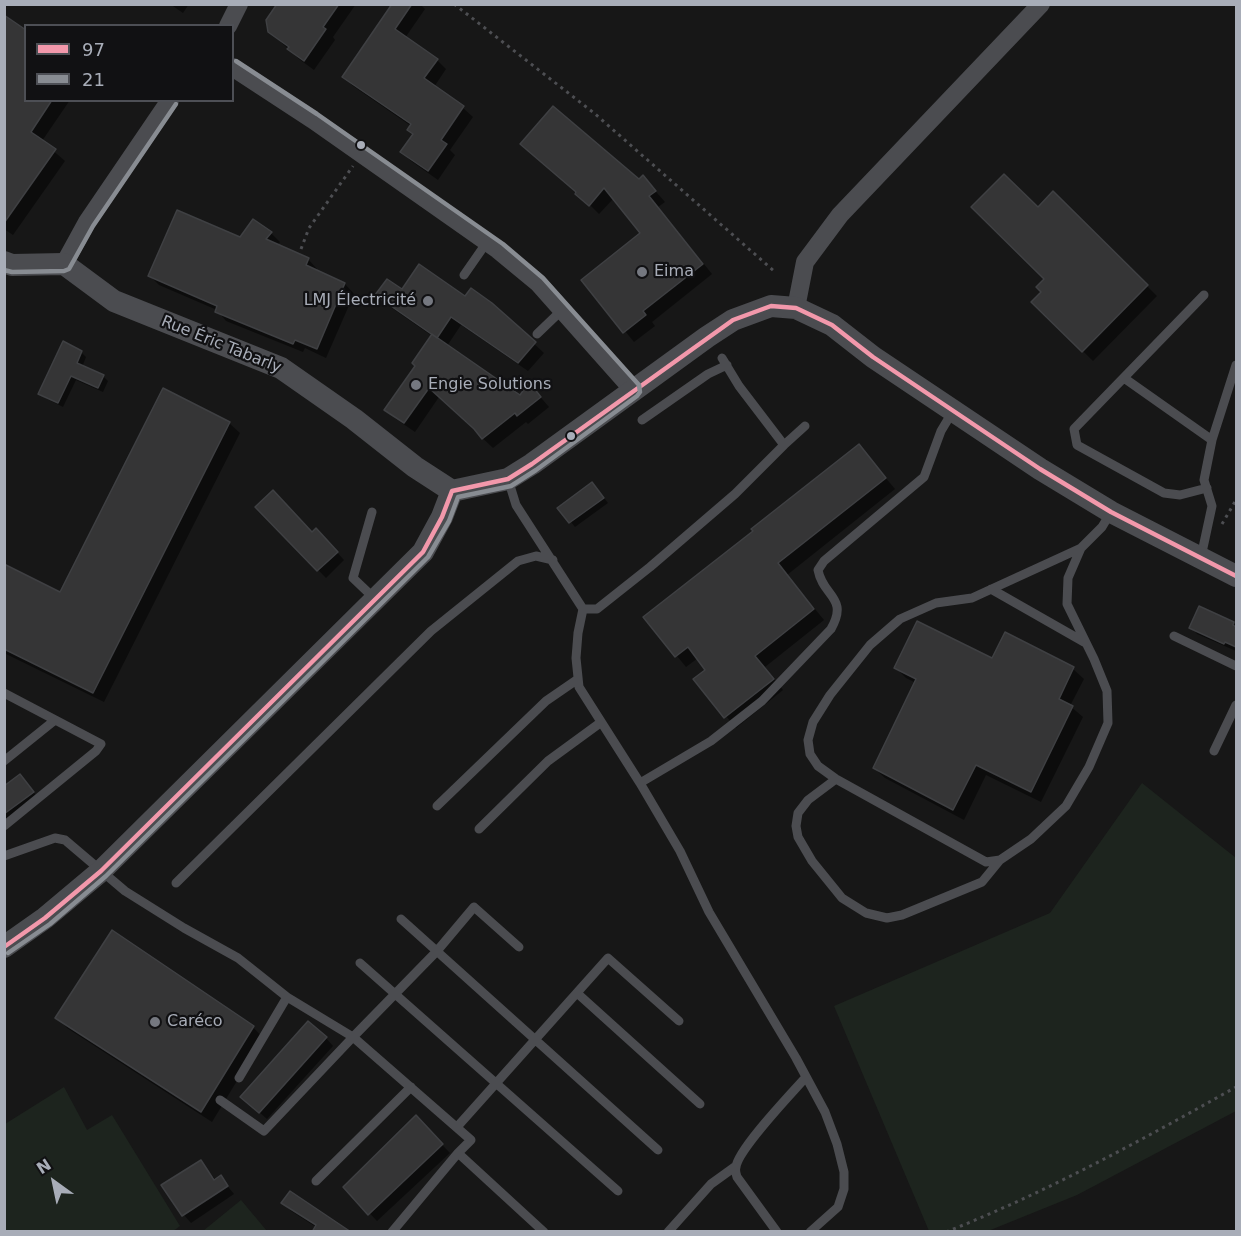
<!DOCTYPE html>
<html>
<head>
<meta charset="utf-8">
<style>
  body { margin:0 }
  #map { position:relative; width:1241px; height:1236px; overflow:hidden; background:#171717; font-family:"DejaVu Sans",sans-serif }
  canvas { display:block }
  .frame { position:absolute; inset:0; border:6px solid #a8adb8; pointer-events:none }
  .legend { position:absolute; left:24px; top:24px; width:210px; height:78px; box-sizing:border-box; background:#111113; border:2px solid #4d4f55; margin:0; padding:8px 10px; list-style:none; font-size:18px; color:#a8adb8 }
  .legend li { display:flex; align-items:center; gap:12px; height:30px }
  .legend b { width:30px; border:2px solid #4d4f55 }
  .north { position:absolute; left:24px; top:1152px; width:60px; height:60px; -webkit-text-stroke:4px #111113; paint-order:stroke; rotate:327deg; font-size:16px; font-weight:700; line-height:24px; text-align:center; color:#a8adb8 }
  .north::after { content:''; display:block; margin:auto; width:21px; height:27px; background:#a8adb8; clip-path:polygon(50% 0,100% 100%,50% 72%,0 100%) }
</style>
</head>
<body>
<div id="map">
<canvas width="1241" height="1236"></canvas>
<div class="frame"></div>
<ul class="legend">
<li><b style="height:8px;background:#f298ab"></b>97</li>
<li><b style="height:8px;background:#888c92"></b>21</li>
</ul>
<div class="north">N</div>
</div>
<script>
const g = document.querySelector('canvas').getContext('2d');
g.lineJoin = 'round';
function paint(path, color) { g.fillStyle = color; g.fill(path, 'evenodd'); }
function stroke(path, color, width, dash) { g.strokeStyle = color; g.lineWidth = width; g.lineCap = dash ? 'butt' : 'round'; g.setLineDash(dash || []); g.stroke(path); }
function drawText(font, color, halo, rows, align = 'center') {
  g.font = font + ' "DejaVu Sans",sans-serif'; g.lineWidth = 4.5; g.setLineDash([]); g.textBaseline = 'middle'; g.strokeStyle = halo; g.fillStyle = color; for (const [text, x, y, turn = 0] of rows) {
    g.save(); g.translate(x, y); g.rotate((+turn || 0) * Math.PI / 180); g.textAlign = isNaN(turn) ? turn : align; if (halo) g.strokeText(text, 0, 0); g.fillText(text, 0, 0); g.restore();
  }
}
const green = new Path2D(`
  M1142,783L1236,858V1111L1077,1195L988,1231H929L834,1006L1050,913Z
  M64,1087L87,1130L112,1115L180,1226L172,1232L5,1231V1124Z
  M241,1200L267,1231H203Z`);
const shadow = new Path2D(`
  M170,4H189L183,13Z
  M279,4H356L333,37L335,40L314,70L299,59L269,31Z
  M394,4H420L425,9L405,38L437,60L446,69L434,87L463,108L473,117L450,150L455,155L438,180L411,161L402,152L414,135L411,126L353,86L344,77Z
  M4,17L26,100H70L42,141L65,161L13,235L4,229Z
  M643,177L665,202L658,207L712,274L652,322L655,326L634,342L583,280L642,234L614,198L599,214L578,193L639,181Z
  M1053,193L1157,296L1093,361L1033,302L1043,292L1046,279L1038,209Z
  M271,233L280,242L277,246L308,259L317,269L316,272L345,284L354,294L326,358L305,348L303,352L226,321L217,310L159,285L150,276L241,239Z
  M402,291L465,298L491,304L544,353L528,371L461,325L447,346L521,397L530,385L549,407L528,424L526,422L493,448L439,397L415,432L396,419L386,409L416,366L432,336L386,304L377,295Z
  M81,352L86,357L82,367L103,376L108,381L103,392L76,380L63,407L45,398L40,394Z
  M229,423L240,433L104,702L4,653V565L61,594Z
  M859,446L895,489L787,575L824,620L765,667L783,690L736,728L695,679L708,670L698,658L686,667L645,617L755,531Z
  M597,489L608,503L575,527L560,508Z
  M257,507L324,538L344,560L326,578Z
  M1233,623L1236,627V651L1197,634L1191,627Z
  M993,660L1073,669L1084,679L1070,706L1083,717L1041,802L986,775L964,820L885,778L874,768L916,683L906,678L896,668Z
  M20,776L40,800L4,827V788Z
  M57,1017L253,1027L263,1038L212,1122L67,1028Z
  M326,1038L333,1046L267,1119L250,1104Z
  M416,1118L450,1153L377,1221L345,1187Z
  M201,1162L216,1180L220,1177L234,1194L191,1223L184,1215L164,1186Z
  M283,1203L348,1232L316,1227L291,1211Z`);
const building = new Path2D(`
  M277,4H339L323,27L326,29L304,61L287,49L289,47L268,32L266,20Z
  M392,4H412L395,29L438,59L424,78L464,106L441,140L447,144L428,171L400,152L413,134L407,130L411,124L342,77Z
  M4,15L26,30V100H52L31,132L56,149L4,223Z
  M553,106L639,179L643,175L656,191L649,196L703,264L643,311L646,315L623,333L581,280L640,233L604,188L589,206L575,194L576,192L520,144Z
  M1004,174L1038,207L1053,191L1148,285L1082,352L1031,302L1041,292L1036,287L1044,279L971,207Z
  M177,210L240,237L253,219L272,232L266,239L309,258L306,265L345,283L317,349L295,340L293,344L215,312L217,306L148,276Z
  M419,264L465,296L471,288L492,303L536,342L518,363L451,317L437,338L375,295L387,279L402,289Z
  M432,334L520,395L529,382L541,397L517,416L515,413L482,439L474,429L429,388L404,423L384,410L415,366L412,363Z
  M63,341L82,351L77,363L104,375L98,388L71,376L58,403L38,394Z
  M163,388L230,422L93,693L4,649V564L60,592Z
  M859,444L886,478L778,563L814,609L755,656L774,679L724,718L693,679L705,670L688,647L675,657L643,617L753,531L751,529Z
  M592,482L604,498L569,523L557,508Z
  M273,490L312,532L316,528L338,552L317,571L255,507Z
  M1199,606L1234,622L1233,625L1236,627V647L1225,642L1224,644L1189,628Z
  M917,621L992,658L1005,632L1074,667L1059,699L1073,706L1031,792L976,765L953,810L873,768L916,679L894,668Z
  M20,774L34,792L4,814V786Z
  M112,930L254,1026L201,1112L55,1018Z
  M308,1021L327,1037L259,1113L240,1097Z
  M416,1115L443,1144L368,1215L343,1187Z
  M201,1160L214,1180L221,1175L228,1186L182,1216L161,1185Z
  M290,1191L351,1232H312L316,1225L281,1203Z`);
const path = new Path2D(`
  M454,4L594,113L774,271
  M301,249L309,228L353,166
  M1222,524L1236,500
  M946,1232C1047,1192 1142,1140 1236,1087`);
const service = new Path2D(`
  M464,275L487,242
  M1204,295L1074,429L1077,445L1164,493L1180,495L1207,488
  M537,334L562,310
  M722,358L739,386L784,445L805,426
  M1124,378L1212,440
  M642,420L708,374L727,365
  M508,479L516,505L583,609H597L650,567L735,494L784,445
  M372,512L353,578L375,599
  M1081,548L1068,578L1067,604L1094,659L1107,691L1108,723L1089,767L1066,806L1031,839L1000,860L986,862L836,779L818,766L810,754L808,740L813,722L830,695L870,645L900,619L936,603L972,598L1081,548L1102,527L1111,512
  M1201,557L1212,506L1204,480L1212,440L1236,365
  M991,589L1084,642
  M583,609L578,633L576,658L579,687L640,783L680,851L709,912L796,1058L825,1112L837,1144L844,1172V1189L838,1207L810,1232
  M1174,636L1236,666
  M4,693L101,744L96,751L4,826
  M1214,751L1236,705
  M4,761L55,720
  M836,779L808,800L798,813L796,826L798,837L812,861L842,898L866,913L887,918L902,915L982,882L1000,860
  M640,783L711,741L762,701L831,629C849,597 823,597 818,570L824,561L924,477L941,431L953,411
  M437,806L546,701L578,679
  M479,829L548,761L600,723
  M4,856L55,838L65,840L125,891L184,928L238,958L287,997L239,1078
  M176,883L431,631L518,561L536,556L553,560
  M401,919L658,1150
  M360,963L618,1191
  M577,993L700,1104
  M287,997L353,1037L437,951L474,907L519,947
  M220,1100L264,1131L353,1037L471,1140L458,1153
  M457,1127L608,958L679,1021
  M316,1181L411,1087
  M392,1232L458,1153L544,1232
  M668,1232L711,1184L736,1166
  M777,1232L737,1177C736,1174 735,1170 736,1167C738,1149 792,1093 806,1077`);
const minor = new Path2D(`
  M228,26L239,4
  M232,67L313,120L498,250L538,283L633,390
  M64,264L87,222L170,100
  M796,308L805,262L840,215L1041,4`);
const tertiary = new Path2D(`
  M4,262L12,265L64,264L114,301L281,368L354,419L415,467L452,491
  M452,491L508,479L532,464L707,337L733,320L771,306L796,308L832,325L873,357L1040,469L1111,512L1236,576
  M4,947L45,918L101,871L423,552L442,517L452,491`);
const bus1 = new Path2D(`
  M452,491L508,479L532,464L733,320L771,306L796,308L832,325L873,357L1040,469L1111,512L1236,576
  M4,947L45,918L101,871L423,552L442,517L452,491`);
const bus2 = new Path2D(`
  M4,270L12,272L64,271L69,269L93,226L176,104
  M8,953L50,924L106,876L428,557L449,521L458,497L511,486L536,470L637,396L640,392L639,385L543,278L503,244L317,114L236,61`);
const markers = [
  [361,145,5,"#a8adb8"],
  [642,272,6,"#757880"],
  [428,301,6,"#757880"],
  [416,385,6,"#757880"],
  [571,436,5,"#a8adb8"],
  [155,1022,6,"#757880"]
];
const poiNames = [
  ["Eima",654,272],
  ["LMJ Électricité",416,301,"right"],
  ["Engie Solutions",428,385],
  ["Caréco",167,1022]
];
const streetNames = [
  ["Rue Éric Tabarly",221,345,22]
];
paint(green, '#1d241e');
paint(shadow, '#0007');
paint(building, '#353536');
stroke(building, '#3f4043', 1.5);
stroke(path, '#4d4e52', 3, [3, 4.5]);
stroke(service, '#4b4c50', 9);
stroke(minor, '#4b4c50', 18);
stroke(tertiary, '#4b4c50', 22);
stroke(bus1, '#f298ab', 4.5);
stroke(bus2, '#888c92', 4.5);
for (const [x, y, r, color] of markers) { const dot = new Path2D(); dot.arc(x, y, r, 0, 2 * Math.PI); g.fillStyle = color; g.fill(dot); stroke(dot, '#111113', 2); }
drawText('16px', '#a8adb8', '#111113', poiNames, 'left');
drawText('16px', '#a8adb8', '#111113', streetNames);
</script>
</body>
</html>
